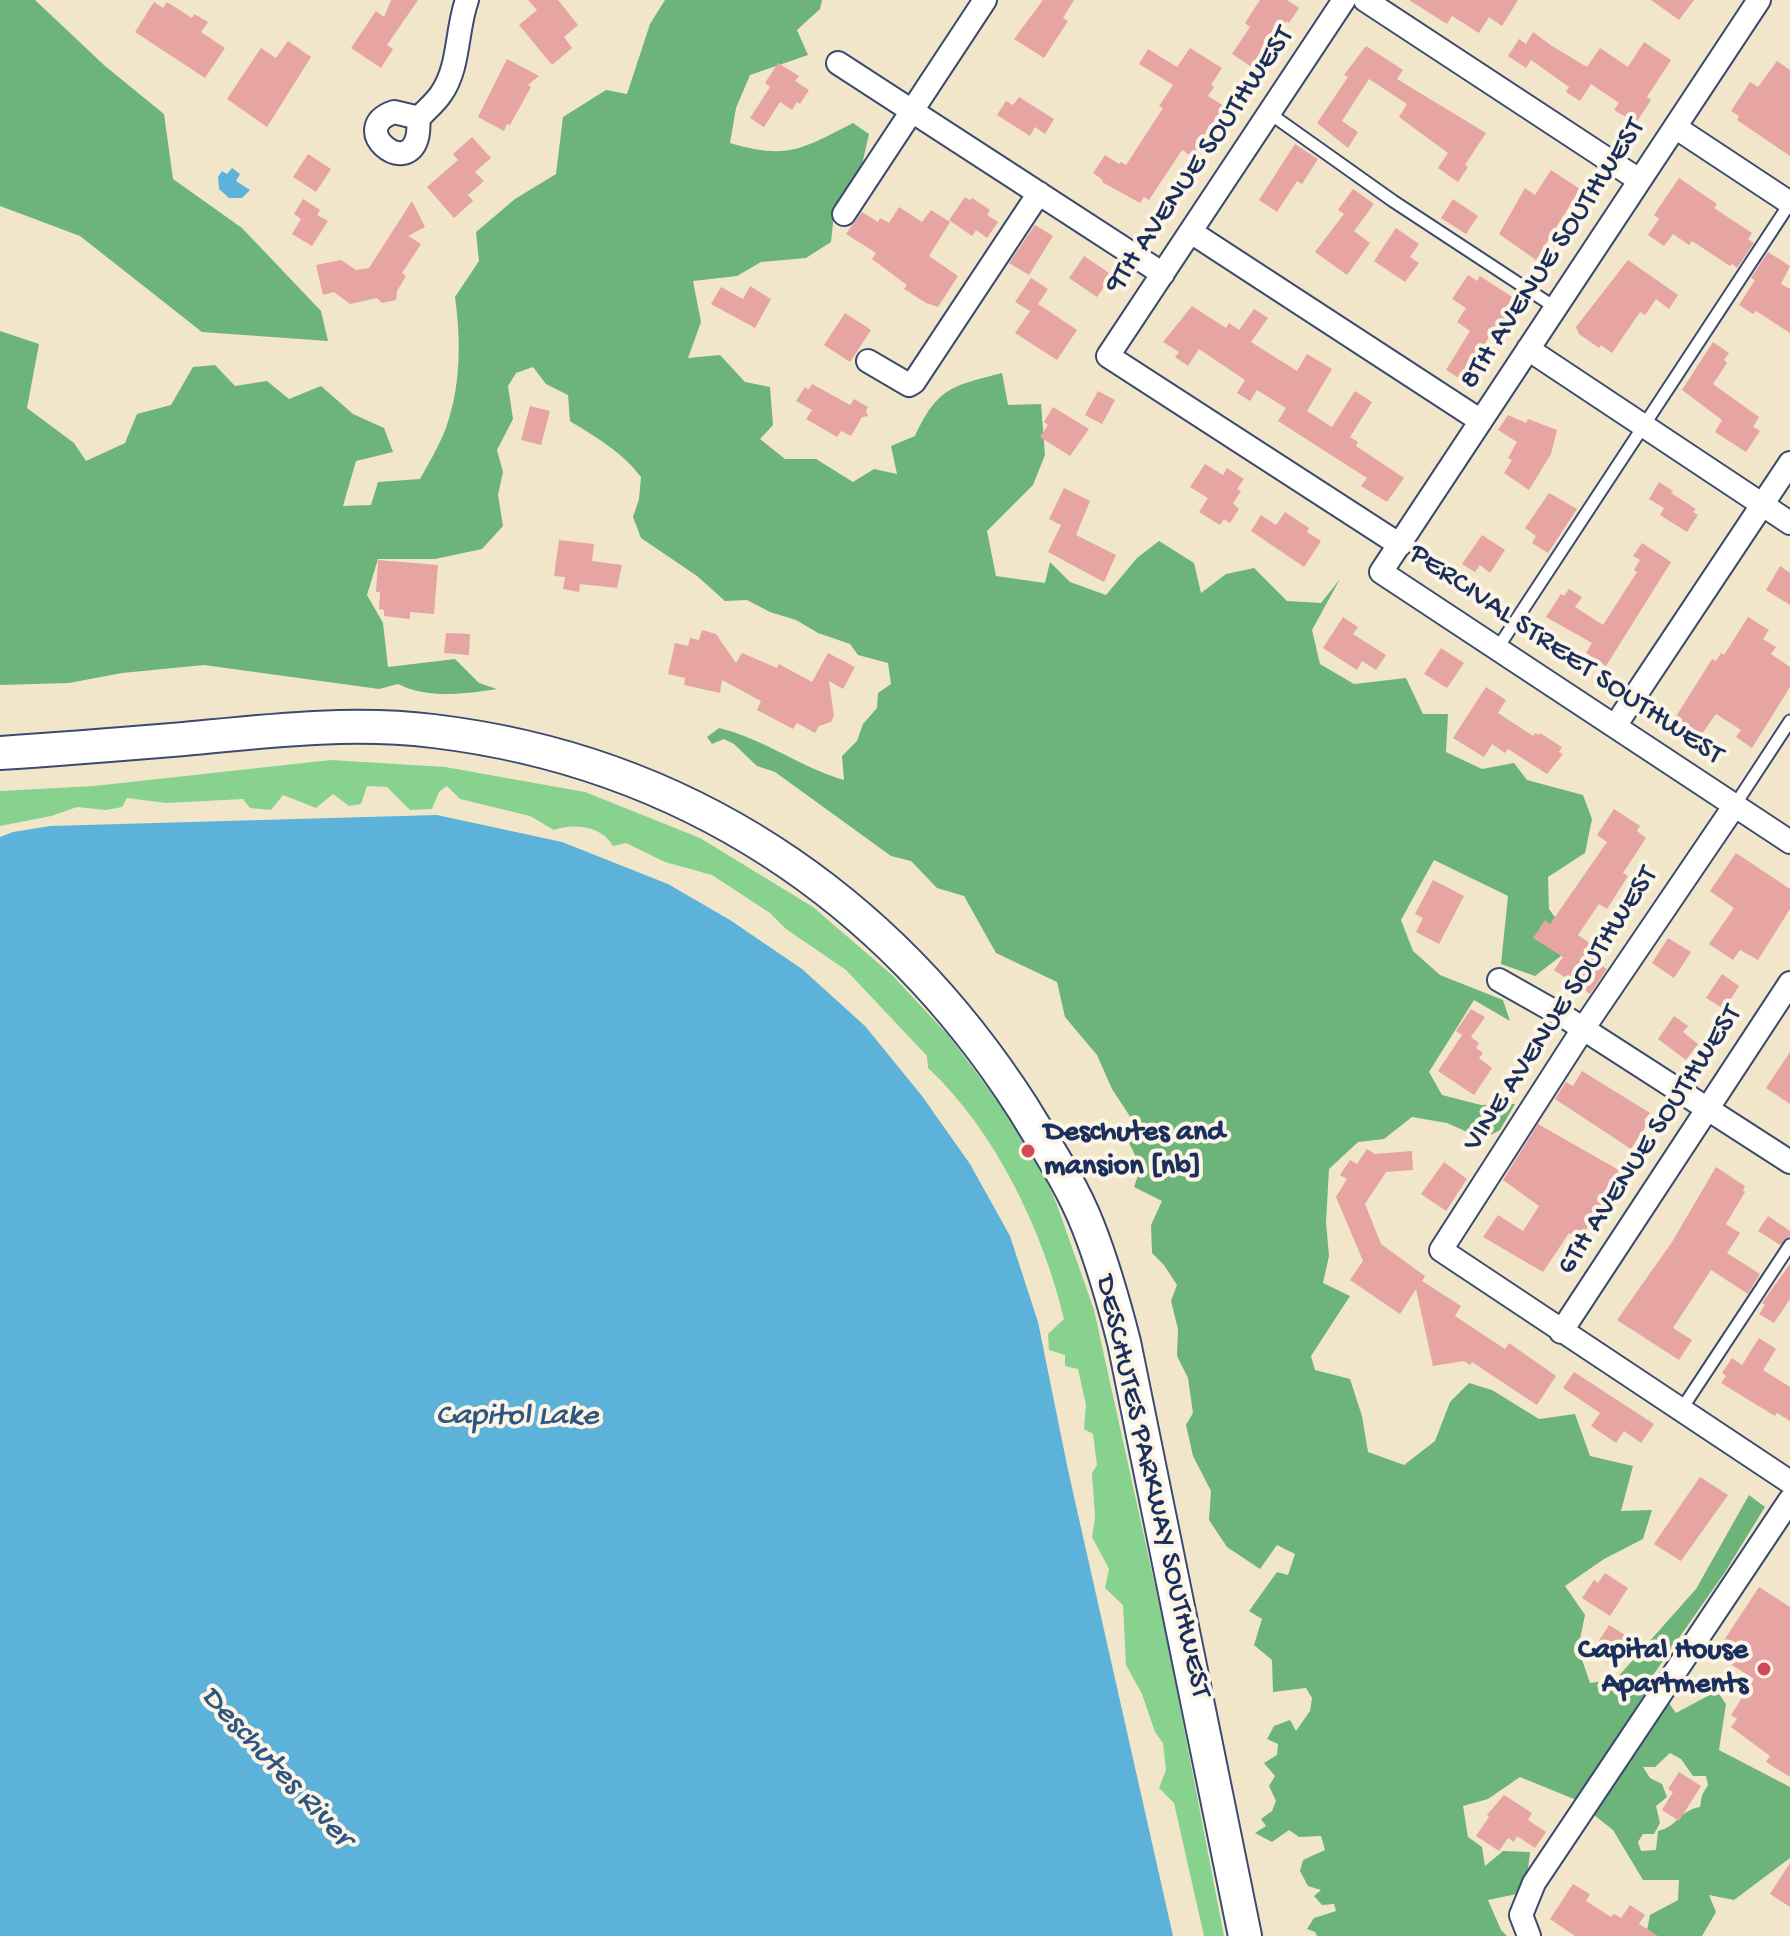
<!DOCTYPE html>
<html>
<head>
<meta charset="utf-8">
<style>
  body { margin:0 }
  canvas { display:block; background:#f1e6c9 }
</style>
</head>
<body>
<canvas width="1790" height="1936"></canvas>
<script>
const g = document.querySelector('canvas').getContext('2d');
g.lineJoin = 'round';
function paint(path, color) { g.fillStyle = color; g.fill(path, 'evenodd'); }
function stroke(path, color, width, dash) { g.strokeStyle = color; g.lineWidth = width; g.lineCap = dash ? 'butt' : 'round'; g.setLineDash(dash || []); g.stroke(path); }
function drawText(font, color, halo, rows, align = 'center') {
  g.font = font + ' "Gochi Hand",sans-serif'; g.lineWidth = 8; g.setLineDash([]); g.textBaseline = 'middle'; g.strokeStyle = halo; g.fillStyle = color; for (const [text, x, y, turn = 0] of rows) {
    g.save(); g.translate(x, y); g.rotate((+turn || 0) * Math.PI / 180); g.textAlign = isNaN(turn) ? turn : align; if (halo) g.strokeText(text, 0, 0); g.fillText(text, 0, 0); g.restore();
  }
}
const green = new Path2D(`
  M331,760L445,767L585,792L700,838L813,907L892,975L948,1035L1032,1147L1057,1205L1094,1310L1167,1640L1224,1936H1204L1174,1803L1159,1788L1166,1770L1163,1743L1155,1732L1142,1694L1126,1665L1123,1605L1105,1588L1109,1569L1092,1537L1095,1518L1092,1473L1097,1465L1093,1434L1084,1429L1086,1405L1078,1369L1065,1366V1355L1049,1350L1048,1334L1064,1319C1043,1231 995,1130 928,1068L927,1056L846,970L786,929L770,913L712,875L665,862L626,843L613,846C602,826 573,823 554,830L530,816L460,799L447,786L439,792L432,809L410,810L387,787L367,786L361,804L349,806L333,794L316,808L283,795L271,810L250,808L243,799L166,803L127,798L122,807L106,810L77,807L51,816L0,826V791L94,786Z`);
const forest = new Path2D(`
  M0,0H35L105,66L164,114L173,179L242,228L321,311L328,341L202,332L80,236L0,206Z
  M665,0H822L820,9L797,30L808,55L750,75L736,108L730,143C788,160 802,149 853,123L869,134L861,169L835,205L831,242L806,258L761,262L737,276L693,281L701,322L688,358L720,355L745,382L770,387L773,425L760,439L785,459H816L853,482L874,469L897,474L891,446L915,436C938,387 952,386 1002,373L1008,405L1041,404L1045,455L1033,485L987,531L996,576L1045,583L1050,562L1070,582L1106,595L1137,558L1159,541L1194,563L1201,593L1226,574L1254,568L1287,601L1321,603L1340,579L1312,630L1320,664L1354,684L1406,678L1423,714H1448L1446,752L1482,769L1514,763L1527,780L1583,795L1592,819L1585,853L1548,877L1549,909L1575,945L1535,976L1501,964L1508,896L1434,860L1401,920L1413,951L1440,975L1503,1000L1510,1021L1474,1000L1429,1072L1442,1095L1481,1105L1515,1104L1500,1130L1483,1139L1447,1123L1412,1117L1384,1139L1358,1142L1329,1169L1326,1222L1329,1256L1323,1283L1350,1296L1311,1356L1315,1370L1350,1379L1362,1416L1368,1452L1404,1465L1435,1441L1450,1402L1469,1383L1492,1390L1539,1419L1575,1414L1590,1456L1633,1466L1621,1511L1652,1510L1643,1539L1604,1559L1565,1586L1585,1615L1578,1648L1590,1683L1616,1679L1696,1589L1749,1495L1765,1507L1725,1572L1651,1678L1676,1713L1717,1691L1726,1704L1719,1750L1790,1787V1858L1734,1900L1709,1895L1716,1912L1702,1936H1646L1650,1915L1678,1900L1679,1880H1643L1613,1830L1574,1799L1520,1777L1488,1799L1463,1806L1468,1837L1482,1847L1485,1866L1503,1851L1530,1852L1527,1878L1517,1894L1488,1900L1501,1930L1507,1936H1317L1315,1932L1307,1929L1314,1918L1336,1911L1334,1904L1322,1905L1314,1896L1321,1890L1308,1886L1300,1871L1303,1860L1325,1850L1321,1836L1299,1837L1289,1830L1272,1842L1255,1833L1266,1826L1261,1819L1272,1811L1276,1801L1269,1786L1275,1776L1264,1763L1277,1755L1278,1744L1267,1739L1274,1726L1290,1720L1296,1731L1310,1711L1312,1698L1306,1688L1273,1692L1272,1660L1254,1645L1262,1619L1249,1611L1277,1572L1288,1575L1295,1554L1277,1545L1260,1569L1227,1547L1209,1520L1211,1491L1193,1456L1186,1425L1193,1413L1188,1378L1177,1356L1178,1329L1171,1301L1177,1285L1164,1265L1152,1253L1151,1225L1162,1201L1134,1187L1141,1167L1129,1143L1135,1124L1112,1089L1097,1055L1065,1017L1057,982L996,953L964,896L937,888L911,861L891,856L775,772L757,766L734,744L724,739L712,744L707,737L719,728C764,739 800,767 844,780L842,756L857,741L863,724L877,708L878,693L891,684L888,663L858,655L850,644L818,633L796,620L770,612L747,600L725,601L697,576L641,538L633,517L639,499L641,477C622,452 597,438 570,421L568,395L546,384L533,367L516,373L508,386L513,419L497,450L503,472L498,495L503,526L482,549L435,559H378L367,595L383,623L388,667L455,659L479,683L497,689C465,694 427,699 398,684L379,689L204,665L122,673L69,683L0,685V331L39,344L27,408L74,443L86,461L125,443L137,414L171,405L193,367L215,365L235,386L267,381L289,399L321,386L353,414L384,428L393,452L356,461L343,506L371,505L378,482L420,479C429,463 439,446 446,428C461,386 461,341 455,297L479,261L476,232L515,199L556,174L563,117L606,90L627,94L650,24ZM1670,1753L1681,1759L1693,1776H1706L1708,1785L1702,1795L1700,1807C1680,1810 1677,1827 1658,1831L1656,1850L1641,1851L1638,1842L1643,1834H1654L1660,1823L1656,1806L1667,1797L1662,1784L1650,1778L1643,1767H1655Z`);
const water = new Path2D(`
  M232,168L240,174L236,181L250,190L242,198H229L219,189L218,177L222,171L227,174Z
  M437,815L562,842L668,884L730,920L802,969L865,1026L922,1096L970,1164L1010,1236L1038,1322L1068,1470L1173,1936H0V837L13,832L50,826Z`);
const building = new Path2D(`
  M391,0H418L387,45L393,49L381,68L351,48L376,11L384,17Z
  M528,0H558L578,25L564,37L572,48L552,65L519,25L537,10Z
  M1043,0H1074L1063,18L1068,21L1044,58L1014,39Z
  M1260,0H1287L1299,8L1289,23L1287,21L1255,69L1232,54L1250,27L1245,23Z
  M1409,0H1518L1502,26L1489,17L1479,33L1452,16L1447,24Z
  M1651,0H1694L1679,20Z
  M154,2L163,8L167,2L192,18L194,14L208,22L201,32L225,48L205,78L135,32Z
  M1533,32L1552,46L1587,67L1600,48L1628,67L1644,42L1671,60L1647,97L1651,100L1636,123L1614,110L1619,103L1591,84L1580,101L1566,92L1569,87L1531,60L1526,68L1508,56L1519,39L1526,44Z
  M288,41L311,57L267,127L227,99L261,48L276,58Z
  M1366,46L1403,70L1397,79L1486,133L1465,165L1468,167L1458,182L1438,168L1448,153L1399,117L1407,104L1369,79L1342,121L1358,132L1348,148L1317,123L1348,77L1344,75Z
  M1190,48L1222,68L1211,85L1214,87L1208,96L1224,106L1201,142L1203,143L1194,158L1182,150L1149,200L1144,197L1140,203L1102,182L1103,180L1093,173L1105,155L1119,164L1121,162L1126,165L1163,108L1159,106L1173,85L1139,64L1148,49L1177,67Z
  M507,59L539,76L528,85L531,87L510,125L507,124L504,131L478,117Z
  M1777,61L1790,70V156L1737,120L1739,116L1731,111L1750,82L1758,87Z
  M778,63L799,76L795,81L809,90L800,104L797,102L792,110L780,102L764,127L750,118L770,87L765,83Z
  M1019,97L1054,119L1045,134L1035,127L1030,136L997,115L1006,101L1013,105Z
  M472,137L491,158L475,172L484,181L468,195L473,201L454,218L427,187L458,160L453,154Z
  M1295,144L1318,159L1302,184L1297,181L1277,212L1259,200Z
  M308,154L331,169L316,192L293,177Z
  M1551,170L1580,189L1536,260L1499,234L1525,188L1535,195Z
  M1679,178L1717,204L1714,208L1752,233L1748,239L1754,243L1737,268L1732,264L1730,266L1692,241L1689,245L1673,234L1664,246L1648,235L1659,219L1654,215Z
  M1353,189L1374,204L1354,231L1370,243L1347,275L1315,252L1344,214L1338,210Z
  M965,197L970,200L972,198L990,210L987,215L998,222L987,238L976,230L972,236L949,220Z
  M303,199L320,210L317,215L328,221L312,246L292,234L301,219L294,214Z
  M1453,199L1478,216L1466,234L1441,218Z
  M412,201L425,227L408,236L421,244L402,273L406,276L397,291L396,300L382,303L377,298L350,304L334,292L323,295L316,265L341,260L356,270L369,268Z
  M899,207L922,222L931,210L950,222L929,256L958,276L938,307L926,303L904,289L907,285L872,259L876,253L846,234L862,212L878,222L880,218L889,223Z
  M1035,225L1053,236L1029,275L1009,263Z
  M1396,228L1419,244L1410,257L1419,263L1405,282L1374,261Z
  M1768,252L1790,266L1781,284L1790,289V333L1756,311L1753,314L1739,305L1755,280L1751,278Z
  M1084,256L1112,275L1097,297L1069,278Z
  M1628,260L1678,295L1669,309L1656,299L1645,315L1640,312L1612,353L1601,345L1599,348L1579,334L1576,327Z
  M1468,275L1477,281L1480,276L1523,304L1505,332L1495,326L1464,381L1446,370L1470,331L1457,322L1466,308L1452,299Z
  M1031,278L1048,289L1038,304L1077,330L1057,360L1015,333L1030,311L1015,302Z
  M750,286L771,299L755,328L711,304L721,287L743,299Z
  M1192,306L1226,328L1229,323L1239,330L1254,309L1268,318L1251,342L1297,371L1307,354L1332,369L1307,411L1332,427L1355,391L1372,402L1350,437L1358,442L1356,446L1404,478L1387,502L1361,486L1367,478L1278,421L1286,408L1257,390L1250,401L1237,393L1245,380L1199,349L1188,366L1175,357L1179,352L1163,342Z
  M845,313L871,330L850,362L824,345Z
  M1713,342L1729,353L1724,360L1727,363L1713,384L1759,417L1753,427L1760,431L1746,452L1715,432L1722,420L1682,390Z
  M812,384L850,405L854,399L868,407L866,411L868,416L862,417L851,436L841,431L837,437L806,419L812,410L796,401L805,387L808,390Z
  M1098,391L1115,400L1102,424L1085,415Z
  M530,406L550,411L541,445L521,440Z
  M1053,407L1089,429L1070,456L1040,437L1048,425L1044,422Z
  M1508,415L1526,423L1528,419L1557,430L1551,454L1529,490L1504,473L1512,460L1508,458L1517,442L1498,430Z
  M1205,464L1223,475L1227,468L1244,479L1237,489L1241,491L1233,503L1239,509L1230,523L1224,519L1220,525L1199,512L1208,498L1190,487Z
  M1659,482L1673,491L1671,493L1696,509L1693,512L1698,515L1687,532L1660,515L1664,508L1649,499Z
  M1064,488L1090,501L1076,535L1116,555L1104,582L1048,552L1061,525L1049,519Z
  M1549,493L1577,509L1548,553L1532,543L1536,536L1525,528Z
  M1285,512L1309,528L1307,532L1321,541L1304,567L1251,531L1261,515L1276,525Z
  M1482,535L1505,550L1490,573L1480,565L1475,572L1462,564Z
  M559,540L594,544L592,561L622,565L617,588L580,584L579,592L563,589L565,577L554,576Z
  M1642,543L1671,562L1606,666L1586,653L1592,643L1546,617L1561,594L1564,596L1569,589L1582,597L1575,607L1603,625L1637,572L1634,570L1640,560L1633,556Z
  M378,560L438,565L434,614L410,612V619L384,616V610L379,609L380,592H376Z
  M1780,566L1790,573V605L1766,590Z
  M1343,617L1358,627L1353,634L1386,655L1376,670L1362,661L1357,670L1323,648Z
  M1748,617L1769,630L1763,639L1776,647L1771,654L1790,667V687L1752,748L1736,737L1741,730L1716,714L1699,738L1681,726L1683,723L1675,718L1712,659L1716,661L1721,653L1724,655Z
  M702,630L716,634L736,663L742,653L777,668L779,664L812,682L828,653L855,667L843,689L829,681L834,716L831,722L819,726L815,733L797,723L793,729L757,710L761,701L722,680L720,693L684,685L685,678L668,674L675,643L688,646L690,638L699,640Z
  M446,633L470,634L469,655L444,653Z
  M1441,648L1464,663L1447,688L1424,674Z
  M1486,687L1506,700L1498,713L1533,736L1535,733L1539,735L1540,733L1562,747L1559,752L1563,754L1547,774L1508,749L1505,753L1492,744L1484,757L1453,738Z
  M1614,809L1640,826L1637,831L1646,838L1623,873L1628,876L1607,909L1599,904L1578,935L1604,953L1597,963L1607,969L1590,994L1554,970L1563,957L1533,938L1545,920L1550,924L1607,842L1597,835Z
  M1736,853L1790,889V909L1758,960L1740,950L1733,960L1709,944L1734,908L1710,891Z
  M1433,880L1464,896L1439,944L1416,932L1423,918L1415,914Z
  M1668,938L1691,952L1674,978L1652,963Z
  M1722,974L1739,986L1724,1009L1706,998Z
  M1471,1009L1485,1017L1471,1037L1479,1043L1476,1048L1483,1053L1479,1058L1492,1068L1474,1095L1438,1071L1462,1035L1456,1031Z
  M1674,1016L1688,1026L1683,1032L1698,1044L1686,1060L1658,1039Z
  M1790,1052V1104L1766,1088Z
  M1582,1071L1650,1113L1644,1120L1648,1123L1631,1149L1555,1099L1566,1082L1573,1086Z
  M1538,1124L1624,1173L1579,1240L1569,1233L1543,1272L1483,1237L1498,1215L1523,1231L1539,1206L1503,1180Z
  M1367,1149L1375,1154L1412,1151L1413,1170L1386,1172L1365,1204L1381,1244L1425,1276L1422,1281L1461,1306L1455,1316L1505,1349L1509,1343L1556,1376L1537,1405L1472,1362L1470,1365L1464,1361L1433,1366L1416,1289L1400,1314L1350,1280L1363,1261L1336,1197L1347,1179L1340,1175L1350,1160L1357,1164Z
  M1444,1162L1467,1179L1446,1211L1421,1194Z
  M1716,1167L1745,1186L1743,1191L1745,1192L1726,1224L1740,1233L1727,1253L1760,1274L1748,1294L1711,1270L1673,1328L1692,1340L1679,1360L1617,1320L1672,1242Z
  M1768,1216L1790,1231V1237L1780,1245L1758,1231Z
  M1790,1264V1299L1774,1323L1759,1314L1765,1305L1762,1303Z
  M1759,1338L1776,1349L1763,1370L1790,1387V1421L1777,1413L1775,1416L1721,1383L1726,1376L1722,1373L1732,1358L1742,1365Z
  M1574,1372L1654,1424L1641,1443L1624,1431L1616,1443L1591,1426L1600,1413L1563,1388Z
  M1700,1477L1728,1495L1681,1561L1654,1544Z
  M1605,1573L1628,1588L1610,1616L1582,1598L1594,1580L1598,1583Z
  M1759,1587L1790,1607V1777L1766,1762L1770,1756L1731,1727L1737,1719L1731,1715L1754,1679L1715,1654Z
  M1609,1625L1628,1637L1611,1664L1592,1652Z
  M1679,1772L1701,1786L1679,1821L1662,1810L1673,1792L1668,1789Z
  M1504,1795L1532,1813L1528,1820L1546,1832L1535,1848L1517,1836L1514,1842L1508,1838L1499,1851L1476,1836L1489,1817L1487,1815Z
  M1790,1863V1907L1770,1894Z
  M1573,1884L1590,1894L1586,1901L1611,1917L1614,1914L1621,1918L1630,1905L1645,1915L1639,1924L1658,1936H1575L1550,1919Z`);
const lane = new Path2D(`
  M1269,113L1393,201L1556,308
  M1497,649L1790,203
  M1735,805L1790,721
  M1681,1410L1790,1245`);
const street = new Path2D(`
  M1344,0L1108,356L1400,545
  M1365,0L1639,180
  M1759,0L1381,572L1790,842
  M838,63L1163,274
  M394,112L419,118C418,124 419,132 417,138C406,178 347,128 394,112Z
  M419,118C426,110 435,103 441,94C460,67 456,30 467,0
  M1675,127L1790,203
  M844,214L985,0
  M1191,232L1481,421
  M1528,349L1790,523
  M868,361L909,385L914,382L1039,193
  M1615,726L1790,463
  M1735,805L1583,1029L1441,1250L1790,1482
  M1499,980L1568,1019L1790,1162
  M1561,1332L1790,983
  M1529,1936L1521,1915L1534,1883L1790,1500`);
const secondary = new Path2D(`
  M0,753C62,749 123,744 184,739C267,731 350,721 433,731C684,761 887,896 1023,1108C1046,1146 1072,1185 1088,1226C1103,1264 1114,1303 1124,1342L1245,1936`);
const markers = [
  [1028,1151,8,"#d1495b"],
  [1764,1669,8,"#d1495b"]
];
const streetNames = [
  ["9TH AVENUE SOUTHWEST",1201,161,-56],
  ["8TH AVENUE SOUTHWEST",1554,255,-57],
  ["PERCIVAL STREET SOUTHWEST",1565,656,34],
  ["VINE AVENUE SOUTHWEST",1562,1010,-57],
  ["6TH AVENUE SOUTHWEST",1651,1141,-57],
  ["DESCHUTES PARKWAY SOUTHWEST",1151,1487,77]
];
const poiNames = [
  ["Deschutes and",1044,1134],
  ["mansion [nb]",1044,1168],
  ["Capital House",1748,1652,"right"],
  ["Apartments",1748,1686,"right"]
];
const waterNames = [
  ["Capitol Lake",517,1418],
  ["Deschutes River",275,1768,47]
];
paint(green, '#87d28f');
paint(forest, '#6db47a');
paint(water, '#5db2d9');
paint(building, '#e6a4a2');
stroke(lane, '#3b4a6e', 15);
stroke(street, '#3b4a6e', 26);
stroke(secondary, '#3b4a6e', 36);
stroke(lane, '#fff', 11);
stroke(street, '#fff', 22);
stroke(secondary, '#fff', 32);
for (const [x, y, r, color] of markers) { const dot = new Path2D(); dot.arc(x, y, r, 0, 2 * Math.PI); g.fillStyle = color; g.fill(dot); stroke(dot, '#fcf5e5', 3); }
drawText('30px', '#1b2f5e', '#fcf5e5', streetNames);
drawText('bold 30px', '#1b2f5e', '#fcf5e5', poiNames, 'left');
drawText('italic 32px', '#2f5683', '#fcf5e5', waterNames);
</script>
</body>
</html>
